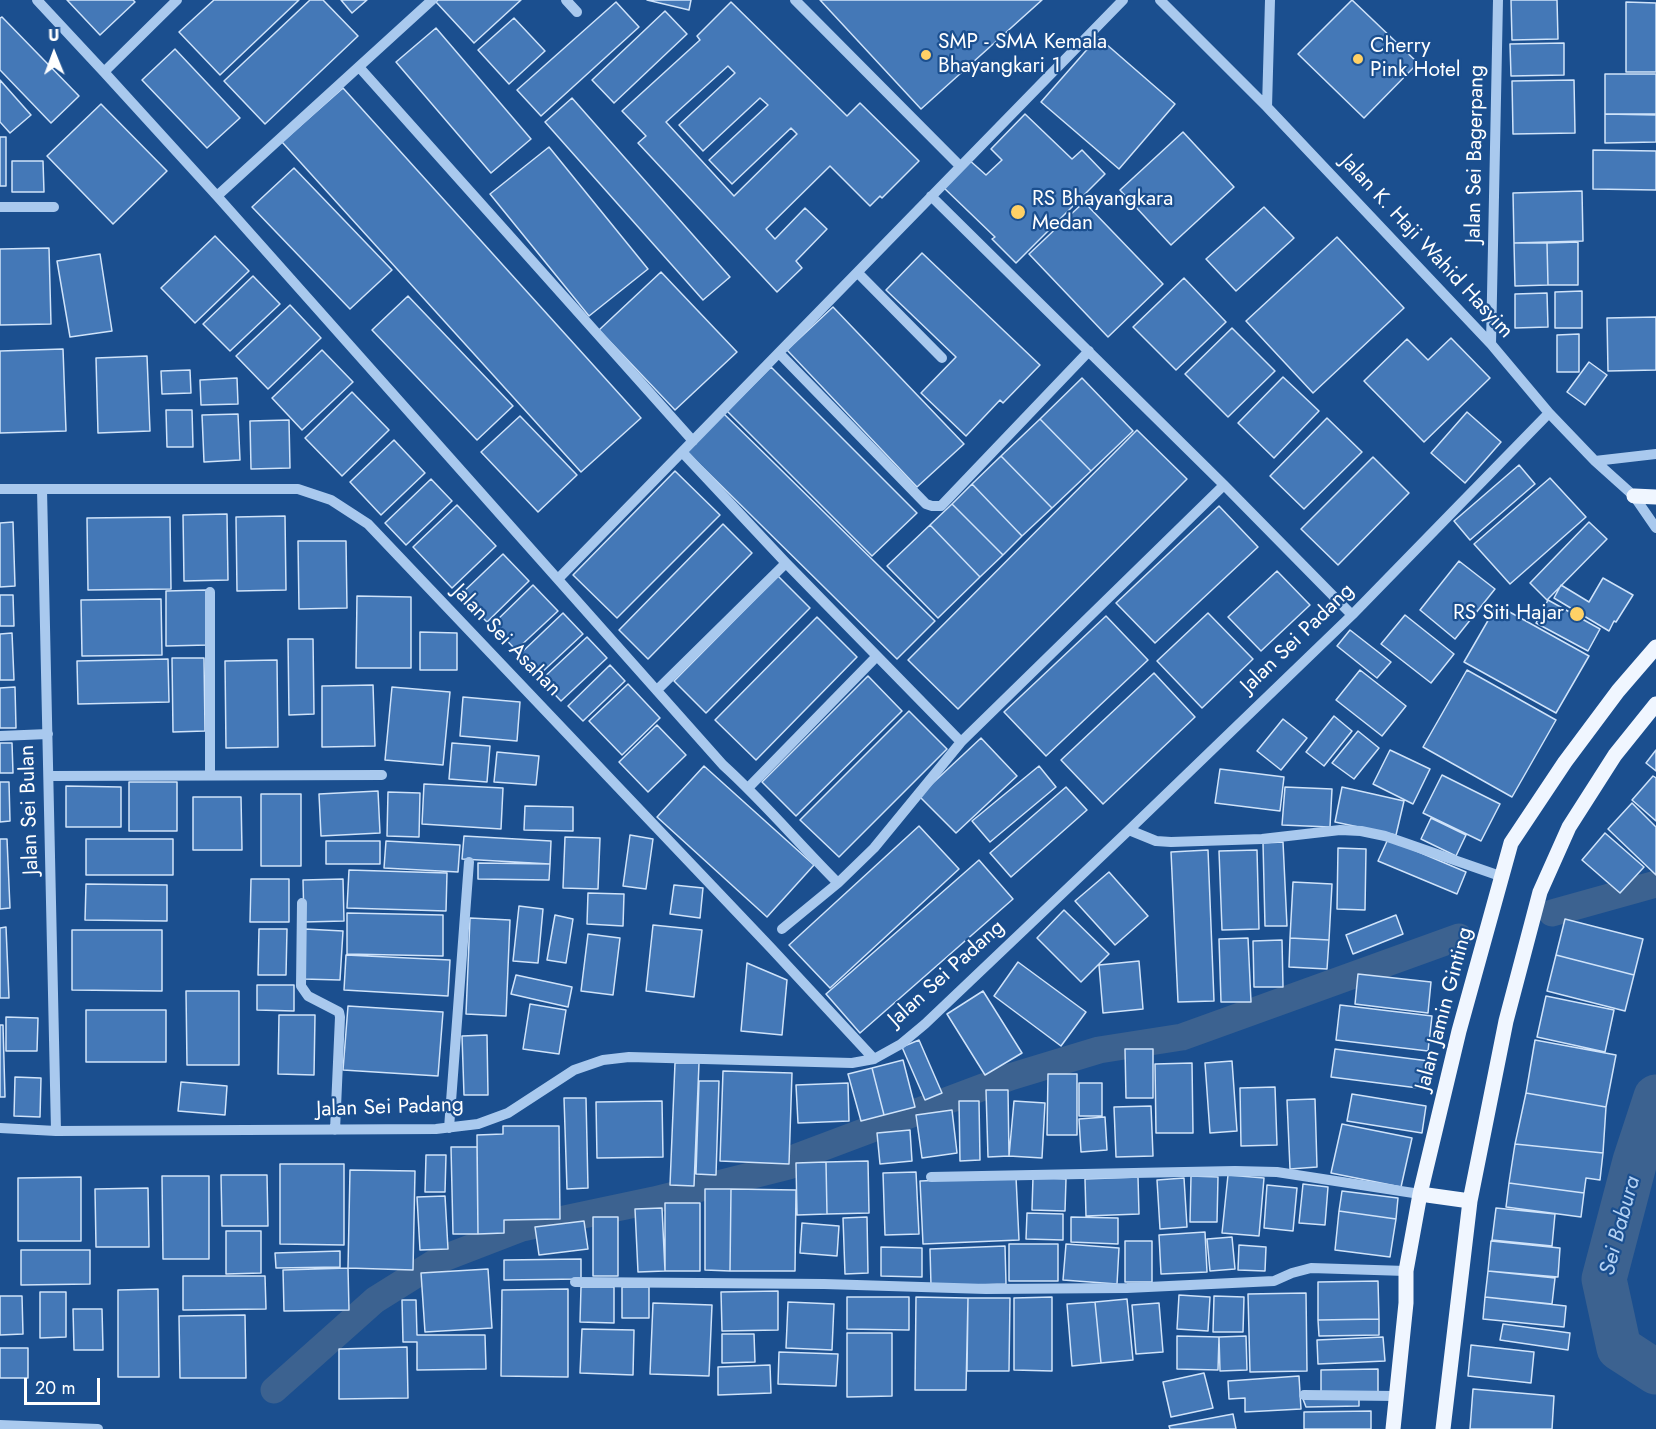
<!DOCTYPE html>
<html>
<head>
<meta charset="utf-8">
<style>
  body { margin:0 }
  #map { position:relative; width:1656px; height:1429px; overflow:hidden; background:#1b4f8f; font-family:Jost,sans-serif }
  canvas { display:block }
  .north { position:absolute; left:24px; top:24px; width:60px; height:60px; -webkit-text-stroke:4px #1b4f8f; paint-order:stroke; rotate:359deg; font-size:16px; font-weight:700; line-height:24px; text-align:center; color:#fff }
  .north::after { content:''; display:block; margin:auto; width:21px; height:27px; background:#fff; clip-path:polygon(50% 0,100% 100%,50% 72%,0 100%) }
  .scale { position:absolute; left:24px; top:1378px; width:76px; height:27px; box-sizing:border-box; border:3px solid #fff; border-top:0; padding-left:8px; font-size:18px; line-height:21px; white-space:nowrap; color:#fff; -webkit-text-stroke:4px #1b4f8f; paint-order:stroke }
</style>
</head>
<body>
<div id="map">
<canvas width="1656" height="1429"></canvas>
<div class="north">U</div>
<div class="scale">20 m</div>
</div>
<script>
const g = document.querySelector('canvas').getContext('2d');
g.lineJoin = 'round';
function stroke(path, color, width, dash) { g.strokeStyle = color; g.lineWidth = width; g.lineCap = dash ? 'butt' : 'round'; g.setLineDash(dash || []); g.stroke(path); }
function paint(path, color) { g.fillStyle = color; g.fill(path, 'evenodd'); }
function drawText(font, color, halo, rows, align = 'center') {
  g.font = font + ' Jost,sans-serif'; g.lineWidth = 4.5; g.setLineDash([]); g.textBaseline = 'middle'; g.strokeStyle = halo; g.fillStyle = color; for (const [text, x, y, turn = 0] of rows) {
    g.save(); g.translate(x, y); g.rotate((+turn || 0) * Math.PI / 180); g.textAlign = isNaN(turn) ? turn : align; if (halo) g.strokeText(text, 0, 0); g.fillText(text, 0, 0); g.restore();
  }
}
const canal = new Path2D(`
  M1552,913L1656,884
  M274,1390L375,1300L439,1260L522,1228L654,1200L789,1166L797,1157L1010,1077L1099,1050L1182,1037L1459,937`);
const river = new Path2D(`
  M1656,1097L1635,1161L1604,1279L1619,1348L1656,1372`);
const building = new Path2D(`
  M67,0H133L135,2L100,35Z
  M214,0H299L220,75L179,32Z
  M310,0H323L358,36L265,124L224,81Z
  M341,0H367L352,13Z
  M438,0H521L474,43L436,2Z
  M647,0H691L689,10Z
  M820,0H1042L921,109Z
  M1352,0L1418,63L1364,118L1298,54Z
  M1511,0H1557L1558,39L1512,40Z
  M616,2L639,27L541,116L517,90Z
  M731,2L847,116L860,103L919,161L882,198L880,196L870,206L830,166L766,229L775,239L805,208L827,229L796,261L802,268L777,292L638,143L646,136L622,111L700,40L697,36ZM728,66L735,73L679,125L703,151L760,98L768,105L709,160L732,184L791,128L797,134L734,196L666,122Z
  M1626,2L1656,3V72H1626Z
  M665,11L687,34L614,103L592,80Z
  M2,17L79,96L51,123L0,70V18Z
  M514,18L545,51L509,84L478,50Z
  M436,28L531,139L491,173L396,62Z
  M1098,37L1175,104L1119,169L1041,102Z
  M1564,43V75L1511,76L1510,44Z
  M175,49L240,118L207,148L142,80Z
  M1605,74H1656V114H1605Z
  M0,80L31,115L10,133L0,122Z
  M1574,80L1575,133L1513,134L1512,81Z
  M343,88L641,418L581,472L282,142Z
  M572,98L730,277L703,300L545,122Z
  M101,104L167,171L113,224L47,156Z
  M1025,114L1072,159L1082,150L1105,174L1016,263L992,239L995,237L942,186L968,159L986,175L1002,160L991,149Z
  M1605,114L1656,115V142L1605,143Z
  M1183,132L1234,187L1171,245L1120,190Z
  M0,137H6V186H0Z
  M549,147L648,269L589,316L490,194Z
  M1593,150L1656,151V190L1593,189Z
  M12,161H43L44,192H12Z
  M294,168L392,270L350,309L252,207Z
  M1582,191L1583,241L1514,243L1513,193Z
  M1084,202L1163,284L1108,337L1029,254Z
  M1264,207L1294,238L1236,291L1206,259Z
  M215,236L249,271L195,323L161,288Z
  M1337,237L1404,308L1313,393L1246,321Z
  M1578,242V285H1548L1547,243Z
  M1514,243H1547L1548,285L1515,286Z
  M49,248L51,324L0,325V249Z
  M922,253L1040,365L1003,403L1000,400L966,436L921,393L956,357L886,290Z
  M100,254L112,331L70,337L57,261Z
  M661,272L737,352L675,410L599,330Z
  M253,276L280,304L230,351L203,324Z
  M1184,278L1226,322L1176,370L1133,327Z
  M1582,291V328H1555V292Z
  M1547,293L1548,327L1515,328V294Z
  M408,296L513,406L477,440L372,330Z
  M290,305L321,338L268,389L236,356Z
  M833,307L964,444L917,487L787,350Z
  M1656,317V370L1608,371L1607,318Z
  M1232,328L1275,371L1228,417L1185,374Z
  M1579,334V372H1557V335Z
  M1451,338L1490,378L1424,442L1364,381L1407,339L1428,360Z
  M63,349L66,431L0,433V351Z
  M322,350L353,382L302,430L272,398Z
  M147,356L150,431L98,433L96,358Z
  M1589,362L1607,375L1585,405L1567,392Z
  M771,367L917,513L872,556L727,411Z
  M190,370L191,393L162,394L161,371Z
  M1283,377L1319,411L1274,458L1238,423Z
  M237,378L238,404L201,405L200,380Z
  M1082,378L1133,431L1091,471L1040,419Z
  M352,392L389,430L342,476L305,438Z
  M166,410H192L193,447H167Z
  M1467,412L1501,442L1465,483L1431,453Z
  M723,413L935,621L897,659L686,451Z
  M238,414L240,460L204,462L202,415Z
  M520,416L577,475L538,512L481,452Z
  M1327,418L1362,452L1304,509L1270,476Z
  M1040,419L1091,471L1052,508L1001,456Z
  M289,420L290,468L251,469L250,421Z
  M1137,430L1187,479L958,709L908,660Z
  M394,440L425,473L381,515L350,482Z
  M1001,456L1052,508L1022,536L972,484Z
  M1373,457L1409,493L1338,565L1301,529Z
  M1519,465L1535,484L1470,540L1454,521Z
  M675,471L720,515L617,618L573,575Z
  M1550,478L1586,517L1510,584L1474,544Z
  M431,479L452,501L406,545L385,523Z
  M972,484L1022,536L1003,555L952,504Z
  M952,504L1003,555L980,577L930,525Z
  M457,505L496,546L452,588L413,547Z
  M1219,506L1258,547L1155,643L1116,603Z
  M227,514L228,580L184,581L183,515Z
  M285,516L286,590L237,591L236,517Z
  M170,517L171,589L88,590L87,518Z
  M13,522L15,586L0,587V523Z
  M1589,522L1607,539L1547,600L1530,583Z
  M723,524L752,553L648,659L619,630Z
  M930,525L980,577L938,618L887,566Z
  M298,541H346L347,608L299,609Z
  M503,554L529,581L487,622L460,595Z
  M1459,561L1495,589L1455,639L1420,610Z
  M1277,571L1310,605L1261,651L1228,617Z
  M778,576L810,608L706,713L674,681Z
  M1603,578L1633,595L1616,622L1614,621L1609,631L1554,598L1561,585L1589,602Z
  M533,585L558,611L516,650L492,625Z
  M207,590L208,645L166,646V591Z
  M0,595H13L14,626H0Z
  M357,596L411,597V668H356Z
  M161,599L162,655L82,656L81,600Z
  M1548,600L1600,629L1588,651L1536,623Z
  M1497,605L1589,656L1556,713L1464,662Z
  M563,613L583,634L539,675L520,654Z
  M1208,613L1253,659L1202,708L1157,661Z
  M1405,615L1454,654L1431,683L1381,644Z
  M1106,616L1148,660L1046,756L1004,712Z
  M817,617L857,657L756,760L715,720Z
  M1350,630L1391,662L1377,678L1337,646Z
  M420,632L457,633V670H420Z
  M12,633L14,680H0V634Z
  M587,637L607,658L561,701L541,680Z
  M288,639H313L314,714L289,715Z
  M172,658H204L205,731L173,732Z
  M168,659L169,702L78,704L77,661Z
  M277,660L278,747L226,748L225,661Z
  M610,665L625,681L583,721L568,706Z
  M1360,670L1406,706L1382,736L1336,700Z
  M1467,670L1556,720L1512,797L1423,747Z
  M1154,673L1195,717L1103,804L1061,760Z
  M868,676L902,711L796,816L762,782Z
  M628,684L660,718L622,755L589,721Z
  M373,685L375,746L322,747V686Z
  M15,687L16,728H0V688Z
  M392,687L450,692L443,765L385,760Z
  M463,697L520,702L517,741L460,736Z
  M909,711L947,749L839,857L800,820Z
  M1334,716L1352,731L1324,766L1306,752Z
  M1283,719L1307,738L1281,770L1257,751Z
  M657,725L686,755L648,792L619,762Z
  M1358,731L1379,748L1354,779L1332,763Z
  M981,738L1017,776L956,833L919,796Z
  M0,743H12L13,773H0Z
  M452,743L490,746L487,782L449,779Z
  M1390,750L1430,769L1413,804L1373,784Z
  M1656,750V771L1646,763Z
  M497,752L539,756L536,785L494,782Z
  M704,766L814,865L767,917L657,817Z
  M1039,766L1056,787L990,842L972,821Z
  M1220,769L1284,777L1280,811L1215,803Z
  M1442,775L1500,804L1481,841L1423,813Z
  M1653,776L1656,778V821L1632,800Z
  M0,782H9L10,821L0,822Z
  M129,782H177V831H129Z
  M424,784L503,788L501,829L422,824Z
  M66,786L121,787V827H66Z
  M1066,787L1087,810L1011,877L990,853Z
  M1285,787L1332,789L1330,827L1282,825Z
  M1342,787L1404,801L1396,835L1335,822Z
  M378,791L380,833L321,836L319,794Z
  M388,792L420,793L419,837L387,836Z
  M261,794H301V866H261Z
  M193,797H241L242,850H193Z
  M1632,803L1656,827V875L1608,829Z
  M525,806L573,807V831L524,830Z
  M1431,818L1466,835L1456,856L1421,839Z
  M919,826L959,869L830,988L789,945Z
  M1605,833L1644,867L1620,893L1582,860Z
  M630,835L653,839L646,889L623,886Z
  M464,836L551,841L550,864L462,859Z
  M565,837L600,838L598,889L563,888Z
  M0,839H7L10,908L0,909Z
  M86,839H173V875H86Z
  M1388,839L1466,872L1457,894L1378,861Z
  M326,841H380V864H326Z
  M386,841L460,845L458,872L384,868Z
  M1283,842L1287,926H1265L1263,843Z
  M1338,848L1366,849L1365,910L1337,909Z
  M1208,850L1214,1001L1178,1002L1171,852Z
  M1257,850L1259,929L1222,930L1219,851Z
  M979,860L1013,899L860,1033L826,994Z
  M478,863L550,864L549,880L478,879Z
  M349,870L447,873L446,911L347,908Z
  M1109,872L1148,916L1115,945L1075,901Z
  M251,879H289V922H250Z
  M343,879L344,921L304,922L303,880Z
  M1293,882L1332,884L1329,940L1290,938Z
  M86,884L167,885V921L85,920Z
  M674,885L703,888L700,918L670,914Z
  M588,893L624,894L623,926L587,924Z
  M519,906L543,909L538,963L513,961Z
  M1064,910L1109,954L1081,982L1037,938Z
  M347,913L443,915V956L347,954Z
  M555,915L573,919L566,963L547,960Z
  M1396,915L1403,934L1353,954L1346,935Z
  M470,918L510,920L506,1016L466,1014Z
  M1565,919L1643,939L1634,975L1556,955Z
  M653,925L702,930L694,997L646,991Z
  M6,927L9,998H0V928Z
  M259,929H287L286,975H258Z
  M305,929L343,931L340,980L303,979Z
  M72,930H162V991L72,990Z
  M588,934L620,938L613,995L581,991Z
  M1248,938L1251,1002H1221L1219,939Z
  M1290,938L1329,940L1327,969L1289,967Z
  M1282,940L1283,987H1254L1253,941Z
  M346,955L450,960L448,996L344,990Z
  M1556,955L1634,975L1625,1011L1547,991Z
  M1139,961L1143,1009L1103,1013L1099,965Z
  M1018,962L1086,1012L1061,1046L994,996Z
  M747,963L787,980L782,1035L741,1031Z
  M1358,974L1431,982L1428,1013L1355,1004Z
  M516,975L572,987L568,1007L511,994Z
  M257,985H294V1011L257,1010Z
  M186,991H239V1065H187Z
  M983,991L1022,1053L985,1075L947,1014Z
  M1546,996L1614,1010L1605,1052L1537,1037Z
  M530,1004L566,1010L559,1054L523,1049Z
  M1340,1005L1432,1016L1428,1051L1336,1040Z
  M348,1006L443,1012L438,1076L343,1070Z
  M86,1010H166V1062H86Z
  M279,1015H315L314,1075L278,1074Z
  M6,1017L38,1018L37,1051H6Z
  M0,1025H3L5,1097H0Z
  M487,1035L488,1095H464L462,1036Z
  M919,1040L942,1093L925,1100L902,1047Z
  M1535,1040L1616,1055L1606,1107L1526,1093Z
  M1125,1049H1153V1098H1126Z
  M1335,1049L1429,1061L1426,1089L1331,1077Z
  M903,1060L915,1107L884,1115L872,1068Z
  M1232,1061L1237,1131L1210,1133L1205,1063Z
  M675,1063H699L694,1186L670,1185Z
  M1192,1063L1193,1133H1156L1155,1064Z
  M872,1068L884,1115L861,1121L848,1074Z
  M723,1071L792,1073L789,1164L720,1161Z
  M1048,1074H1077V1135H1047Z
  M15,1077L41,1078L40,1117L14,1116Z
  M699,1081H719L716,1175L696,1174Z
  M181,1082L227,1086L225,1115L178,1111Z
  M848,1083L849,1121L798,1123L796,1085Z
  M1079,1083H1102V1116H1079Z
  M1275,1087L1277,1145L1241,1146L1240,1088Z
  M986,1090H1008L1009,1156L988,1157Z
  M1526,1093L1606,1107L1603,1153L1515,1144Z
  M1352,1094L1426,1106L1422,1133L1347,1121Z
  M564,1098H586L588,1188L567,1189Z
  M1315,1099L1317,1167L1290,1169L1287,1100Z
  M662,1101L663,1157L597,1158L596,1102Z
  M959,1101H979L980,1160L960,1161Z
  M1014,1101L1045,1103L1042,1158L1009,1156Z
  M1151,1106L1153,1156L1116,1157L1114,1107Z
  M952,1110L957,1153L922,1158L916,1115Z
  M1105,1117L1107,1150L1081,1152L1079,1119Z
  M1342,1124L1412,1138L1401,1187L1331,1173Z
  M503,1126H559L560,1219L504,1220V1233L478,1234L477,1135L503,1134Z
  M910,1130L912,1161L880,1164L877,1133Z
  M1515,1144L1603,1153L1600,1180L1586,1178L1584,1193L1509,1183Z
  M451,1147H477L478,1234H453Z
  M426,1155H446L445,1192H425Z
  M868,1161L869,1213L827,1214L826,1162Z
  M826,1162L827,1214L797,1215L796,1163Z
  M280,1164H344V1245L280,1244Z
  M350,1170L415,1171L413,1270L348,1268Z
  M916,1172L919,1234L885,1235L883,1173Z
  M221,1175H267L268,1226H222Z
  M1228,1175L1264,1178L1259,1236L1222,1233Z
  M162,1176H209V1259H163Z
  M1191,1176L1218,1177L1217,1222H1190Z
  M81,1177V1241H18V1178Z
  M1016,1177L1019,1240L923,1244L920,1181Z
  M1033,1177L1066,1179L1065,1211L1032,1210Z
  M1138,1177L1139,1214L1086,1216L1085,1179Z
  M1184,1178L1187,1227L1160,1229L1157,1180Z
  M1509,1183L1584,1193L1581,1217L1506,1207Z
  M1303,1184L1328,1187L1325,1225L1299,1223Z
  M1267,1185L1297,1188L1293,1231L1264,1228Z
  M148,1188L149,1247H96L95,1189Z
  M705,1189H731L730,1271L705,1270Z
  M731,1189L796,1190L795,1271H730Z
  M1342,1191L1398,1198L1396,1219L1339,1211Z
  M445,1196L448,1249L420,1250L417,1197Z
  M665,1203H700V1271H665Z
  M662,1208L665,1271L638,1272L635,1209Z
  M1496,1208L1555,1214L1552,1246L1492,1240Z
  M1339,1211L1396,1219L1390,1257L1335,1250Z
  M1027,1213L1063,1214V1240L1026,1239Z
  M593,1217H618V1276H593Z
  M867,1217L868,1273L845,1274L843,1218Z
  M1071,1217L1118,1218V1244L1071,1242Z
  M584,1221L588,1249L539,1255L535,1227Z
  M802,1223L839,1226L837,1256L800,1253Z
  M226,1231H261V1273L226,1274Z
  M1205,1232L1207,1272L1161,1274L1159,1235Z
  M1232,1237L1235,1269L1210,1271L1207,1239Z
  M1125,1241H1152V1282H1125Z
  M1491,1241L1560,1248L1558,1277L1488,1271Z
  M1009,1244H1058V1281H1009Z
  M1066,1244L1119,1248L1117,1284L1063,1280Z
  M1239,1245L1266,1247L1265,1271L1238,1270Z
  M1005,1246L1006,1284L931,1286L930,1249Z
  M881,1247L922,1248V1277L881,1276Z
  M21,1250H90V1284L21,1285Z
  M340,1251V1267L276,1268L275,1253Z
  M581,1259V1279L504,1280V1260Z
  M348,1268L349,1310L284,1311L283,1270Z
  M488,1269L492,1328L425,1332L421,1273Z
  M1488,1271L1555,1278L1552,1304L1485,1297Z
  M183,1276H265L266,1309L183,1310Z
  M1378,1281L1379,1319L1318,1320V1282Z
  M581,1287H614V1323L580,1322Z
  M622,1287H649V1318H622Z
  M158,1289L159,1377H118V1290Z
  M568,1289V1377L501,1376L502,1290Z
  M778,1291V1330L722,1331L721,1292Z
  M40,1292H66V1337L40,1338Z
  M1306,1293L1307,1371L1250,1372L1248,1294Z
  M1179,1295L1210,1297L1208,1331L1177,1329Z
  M0,1296H22L23,1334L0,1335Z
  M1214,1296L1244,1297L1243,1332H1213Z
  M847,1297H909V1330L847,1329Z
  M916,1297L968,1298L966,1390H915Z
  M1052,1297V1371L1014,1370V1298Z
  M1485,1297L1566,1306L1564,1327L1483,1319Z
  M968,1298H1010L1009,1371H967Z
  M1127,1299L1133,1360L1101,1363L1095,1302Z
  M402,1300H416L417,1335H485L486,1369L417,1370V1342H403Z
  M788,1302L834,1304L832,1350L786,1348Z
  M1095,1302L1101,1363L1072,1366L1067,1304Z
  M653,1303L712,1305L709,1376L650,1374Z
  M1159,1303L1163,1352L1136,1354L1132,1305Z
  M73,1309H102L103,1350H74Z
  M245,1315L246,1378H180L179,1316Z
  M1379,1319V1335L1319,1336L1318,1320Z
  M1503,1324L1570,1333L1568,1350L1500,1340Z
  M582,1329L634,1330L633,1375L580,1373Z
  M847,1333H892V1396L847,1397Z
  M722,1334H754L755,1362L722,1363Z
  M1177,1336L1219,1337L1218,1370L1177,1369Z
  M1246,1336L1247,1370L1220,1371L1219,1337Z
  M1383,1337L1385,1361L1318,1364L1317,1340Z
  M1471,1345L1534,1352L1531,1383L1468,1376Z
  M407,1347L408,1398L339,1399V1349Z
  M0,1348H28V1378H0Z
  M779,1352L838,1354L836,1386L778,1384Z
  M770,1365L771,1393L718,1395V1367Z
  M1378,1369V1393L1321,1394V1370Z
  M1204,1373L1213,1408L1171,1417L1163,1382Z
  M1299,1376L1301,1409L1245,1412V1398L1229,1399L1228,1381Z
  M1473,1389L1554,1396L1552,1429H1470Z
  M1359,1396V1406L1306,1407L1303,1399Z
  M1371,1411V1429H1304V1412Z
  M1233,1414L1236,1429H1170L1169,1426Z`);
const minor = new Path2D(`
  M37,0L104,72L217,196L723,765C764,802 799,844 838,883
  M566,0L577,12
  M795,0L960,166
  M1160,0L1267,107L1491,344L1549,413L1595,461L1634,496L1656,528
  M359,67L693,441
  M104,72L177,0
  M1267,107L1270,0
  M217,196L432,0
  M931,196L1224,485L1352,615
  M0,207H54
  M858,273L942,358
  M1491,344L1498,0
  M779,353L926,504L932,506H941L1089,351
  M683,453L786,563L961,742
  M1595,461L1656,454
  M0,489H298L331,500L368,524L771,948L874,1059
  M42,489L56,1131
  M558,579L1123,0
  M657,690L786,563
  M0,736L48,734
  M210,775V592
  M50,776L382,775
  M748,788L876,657
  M1129,830L1156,841L1171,842L1262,839L1340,830L1361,831L1385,836L1503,877
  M302,903L301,986L308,996L339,1012L340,1017L335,1130
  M782,929L838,883L874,848L961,742L1224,485
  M0,1128L56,1131L436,1129L478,1124L508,1113L574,1070L603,1060L629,1057L852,1063L874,1059L901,1044L925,1024L1129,830L1352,615L1549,413
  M449,1128L469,862
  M931,1177L1235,1171L1277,1172L1420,1194
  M575,1282L824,1284L986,1289L1127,1288L1274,1281L1292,1273L1311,1268L1406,1271
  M1304,1395L1396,1396
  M0,1425L98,1429`);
const major = new Path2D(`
  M1634,496L1656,497
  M1420,1194L1470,1201
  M1393,1429L1406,1303V1271L1420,1194L1459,1031L1511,843L1565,762L1618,691L1656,647
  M1443,1429L1470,1201L1506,1021L1540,892L1569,827L1615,755L1656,704`);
const markers = [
  [926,55,6,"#ffd166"],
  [1358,59,6,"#ffd166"],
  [1018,212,8,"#ffd166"],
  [1577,614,8,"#ffd166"]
];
const poiNames = [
  ["SMP - SMA Kemala",938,43],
  ["Bhayangkari 1",938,67],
  ["Cherry",1370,47],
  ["Pink Hotel",1370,71],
  ["RS Bhayangkara",1032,200],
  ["Medan",1032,224],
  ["RS Siti Hajar",1564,614,"right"]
];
const streetNames = [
  ["Jalan Sei Bagerpang",1476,154,-89],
  ["Jalan K. Haji Wahid Hasyim",1426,247,47],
  ["Jalan Sei Padang",1298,639,-44],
  ["Jalan Sei Asahan",506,641,46],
  ["Jalan Sei Bulan",30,810,-92],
  ["Jalan Sei Padang",947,974,-42],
  ["Jalan Jamin Ginting",1445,1009,-75],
  ["Jalan Sei Padang",390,1108,-2]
];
const waterNames = [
  ["Sei Babura",1621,1226,-75]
];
stroke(canal, '#3c6290', 27);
stroke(river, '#3c6290', 45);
paint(building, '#4478b7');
stroke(building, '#cfe3fa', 1.5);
stroke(minor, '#a9c9ee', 10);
stroke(major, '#f0f6ff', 15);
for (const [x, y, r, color] of markers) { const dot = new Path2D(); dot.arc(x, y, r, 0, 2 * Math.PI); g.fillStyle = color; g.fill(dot); stroke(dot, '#1b4f8f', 2); }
drawText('21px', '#fff', '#1b4f8f', poiNames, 'left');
drawText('21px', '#fff', '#1b4f8f', streetNames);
drawText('italic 22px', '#b5d3f5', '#1b4f8f', waterNames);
</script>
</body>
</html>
